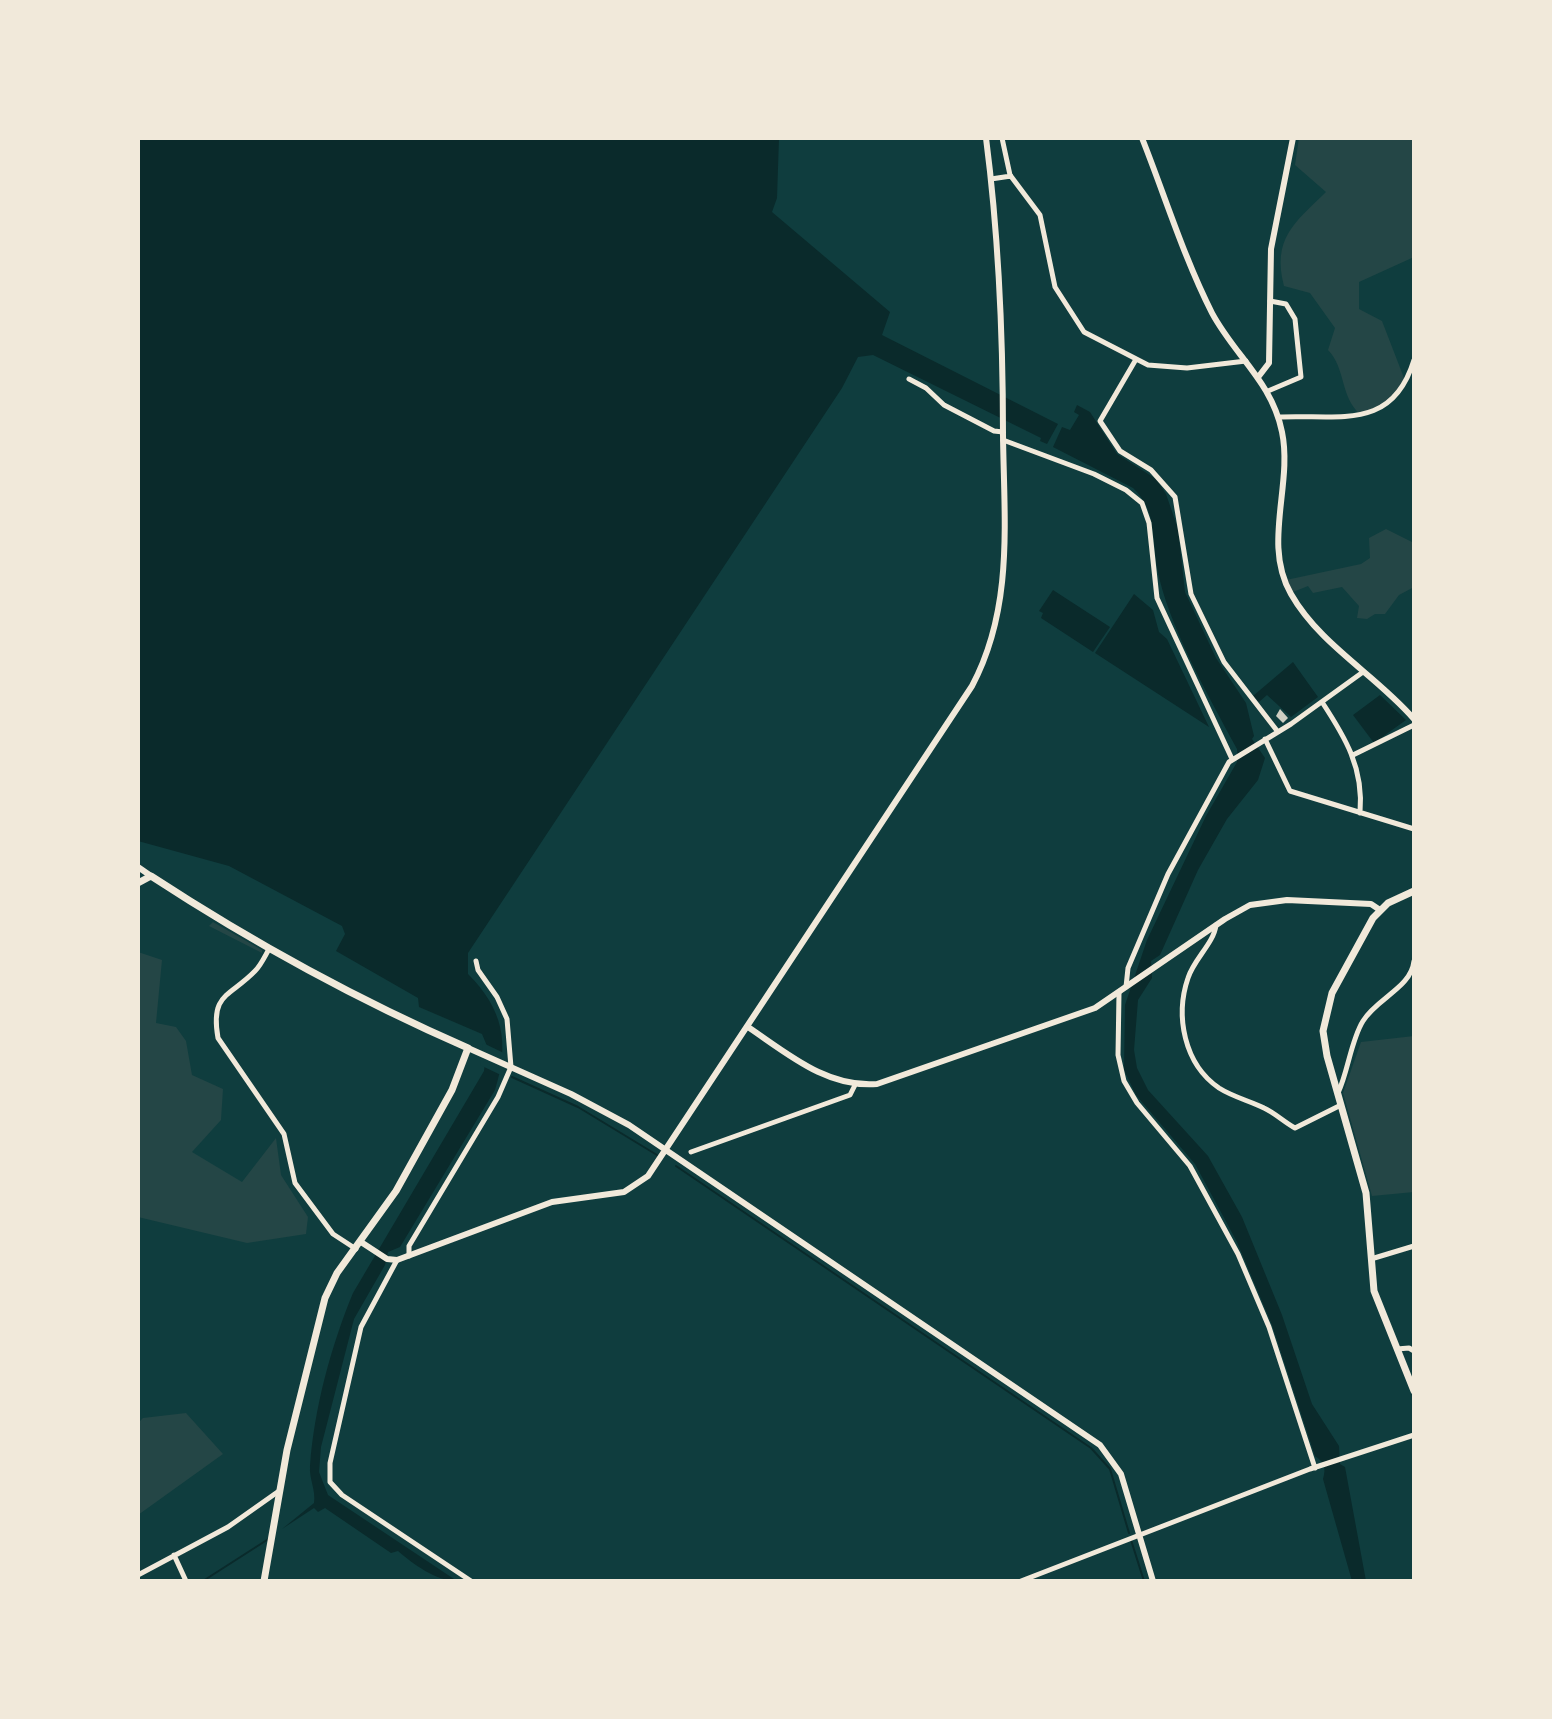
<!DOCTYPE html>
<html>
<head>
<meta charset="utf-8">
<style>
  body { margin:0 }
  #map { position:relative; width:1552px; height:1719px; overflow:hidden; background:#0f3d3e; font-family:"DejaVu Sans",sans-serif }
  canvas { display:block }
  .frame { position:absolute; inset:0; border:140px solid #f1e9da; pointer-events:none }
</style>
</head>
<body>
<div id="map">
<canvas width="1552" height="1719"></canvas>
<div class="frame"></div>
</div>
<script>
const g = document.querySelector('canvas').getContext('2d');
g.lineJoin = 'round';
function paint(path, color) { g.fillStyle = color; g.fill(path, 'evenodd'); }
function stroke(path, color, width, dash) { g.strokeStyle = color; g.lineWidth = width; g.lineCap = dash ? 'butt' : 'round'; g.setLineDash(dash || []); g.stroke(path); }
const green = new Path2D(`
  M1299,138H1414V257L1359,282V309L1382,321L1404,378L1393,400L1360,414C1340,397 1346,368 1328,350L1335,328L1310,293L1284,286C1272,239 1294,223 1326,192L1295,165Z
  M1386,529L1414,543V587L1399,595L1385,614H1375L1367,619L1357,618L1359,606L1342,587L1313,593L1308,586L1293,592L1286,580L1361,564L1370,558L1369,538Z
  M213,922L262,950V953L209,926Z
  M138,952L162,960L156,1023L176,1027L186,1041L192,1075L223,1089L221,1120L192,1152L242,1182L276,1138L281,1175L308,1217L306,1234L247,1243L138,1217Z
  M1414,1036V1192L1372,1196L1343,1093L1361,1042Z
  M186,1413L223,1454L138,1515V1423L143,1418Z`);
const water = new Path2D(`
  M138,138H779L777,198L772,212L890,312L882,335L1058,424L1047,444L1040,441L1041,438L873,355L858,357L842,388L468,953V974C503,1009 510,1043 495,1090L400,1247L388,1252L385,1265L354,1319L321,1447L319,1472L328,1495L457,1581C436,1581 413,1564 398,1551L391,1553L325,1508L318,1512L314,1508L282,1529L314,1503C316,1490 309,1479 310,1466C314,1409 331,1346 353,1293L484,1071L487,1046L482,1034L419,1007L418,998L336,951L345,934L342,926L229,866L138,841Z
  M1077,405L1090,412L1117,454L1156,479L1166,494L1178,529L1185,592L1216,658L1246,703L1254,736L1252,739L1265,758L1258,780L1227,819L1198,870L1160,955L1151,961L1152,978L1138,1000L1134,1050L1137,1068L1148,1090L1208,1156L1242,1217L1282,1315L1312,1404L1339,1446L1340,1464L1345,1467L1366,1581H1352L1323,1479C1326,1468 1325,1463 1315,1456L1272,1325L1237,1242L1195,1164L1136,1095L1124,1070L1125,1005L1147,940L1206,816L1237,762V749C1209,697 1168,625 1157,568C1152,537 1157,511 1133,488L1053,447L1062,427L1070,430L1079,415L1074,412Z
  M1053,590L1110,627L1093,652L1041,618L1043,613L1039,611Z
  M1134,594L1153,610L1159,632L1167,639L1209,727L1095,653Z
  M1293,662L1318,697L1291,717L1267,695L1259,702L1253,696Z
  M1380,695L1406,720L1374,743L1353,715Z`);
const pier = new Path2D(`
  M483,1043L508,1055L503,1076L480,1065Z`);
const stream = new Path2D(`
  M1153,524L1155,538
  M512,1077L578,1107L657,1155
  M676,1166L1091,1448L1110,1469L1129,1533
  M1131,1540L1144,1581
  M203,1581L270,1538`);
const building = new Path2D(`
  M1280,709L1288,718L1283,723L1276,716Z`);
const minor = new Path2D(`
  M1002,138L1010,175L1040,215L1055,287L1084,332L1148,365L1187,368L1246,361
  M991,179L1011,176
  M1135,361L1100,421L1120,451L1151,470L1175,497L1191,594L1224,662L1278,732
  M909,379L926,388L944,405L994,431L1003,432
  M1268,391L1301,377L1295,319L1286,304L1270,301
  M1278,417C1339,414 1392,432 1414,360
  M1003,440L1094,474L1126,490L1142,503L1149,523L1157,598L1232,759
  M1322,702C1345,737 1364,768 1360,813
  M1265,739L1290,791L1414,829
  M1353,755L1414,725
  M1216,925C1214,943 1194,959 1188,978C1175,1016 1184,1064 1219,1088C1233,1097 1250,1101 1264,1108C1275,1113 1284,1122 1295,1128L1341,1105
  M269,949C265,956 261,965 255,971C230,997 210,993 218,1038L284,1134L295,1183L333,1234L356,1249
  M1126,987L1128,968L1168,874L1229,762L1291,724L1363,672
  M1119,993L1118,1055L1124,1081L1137,1103L1190,1166L1238,1254L1269,1327L1315,1468
  M1338,1093C1348,1072 1351,1040 1363,1021C1377,998 1411,988 1414,961
  M691,1152L850,1095L855,1085
  M409,1256V1246L498,1097L511,1067L507,1019L497,997L478,970L476,961
  M1371,1259L1414,1246
  M397,1260L361,1327L330,1463V1482L342,1495L471,1581
  M1397,1349L1409,1348L1414,1351
  M174,1555L186,1581
  M138,1575L228,1527L279,1491
  M1021,1581L1310,1469L1414,1435`);
const tertiary = new Path2D(`
  M1142,138C1165,196 1184,258 1212,313C1235,356 1272,382 1282,432C1293,485 1262,544 1291,594C1320,645 1376,675 1414,719
  M1259,376L1269,363L1271,249L1293,138
  M138,867L151,876
  M748,1027C788,1054 827,1088 877,1084L1095,1008L1225,919L1250,905L1287,900L1371,904L1380,910
  M468,1048L571,1094L629,1125L1100,1445L1121,1474L1153,1581
  M361,1242L387,1259L397,1260L552,1202L624,1192L648,1176L972,686C1014,607 1004,521 1003,435C1003,335 999,238 986,138`);
const secondary = new Path2D(`
  M138,883L151,876C252,942 358,1000 468,1048L452,1090L396,1191L337,1273L325,1298L287,1450L264,1581
  M1414,891L1388,903L1373,918L1332,993L1323,1031L1327,1056L1366,1193L1374,1291L1414,1391`);
paint(green, '#244646');
paint(water, '#0a2a2b');
paint(pier, '#0f3d3e');
stroke(stream, '#0a2a2b', 2);
paint(building, '#cfcfc3');
stroke(minor, '#f1e9da', 5);
stroke(tertiary, '#f1e9da', 6);
stroke(secondary, '#f1e9da', 7);
</script>
</body>
</html>
